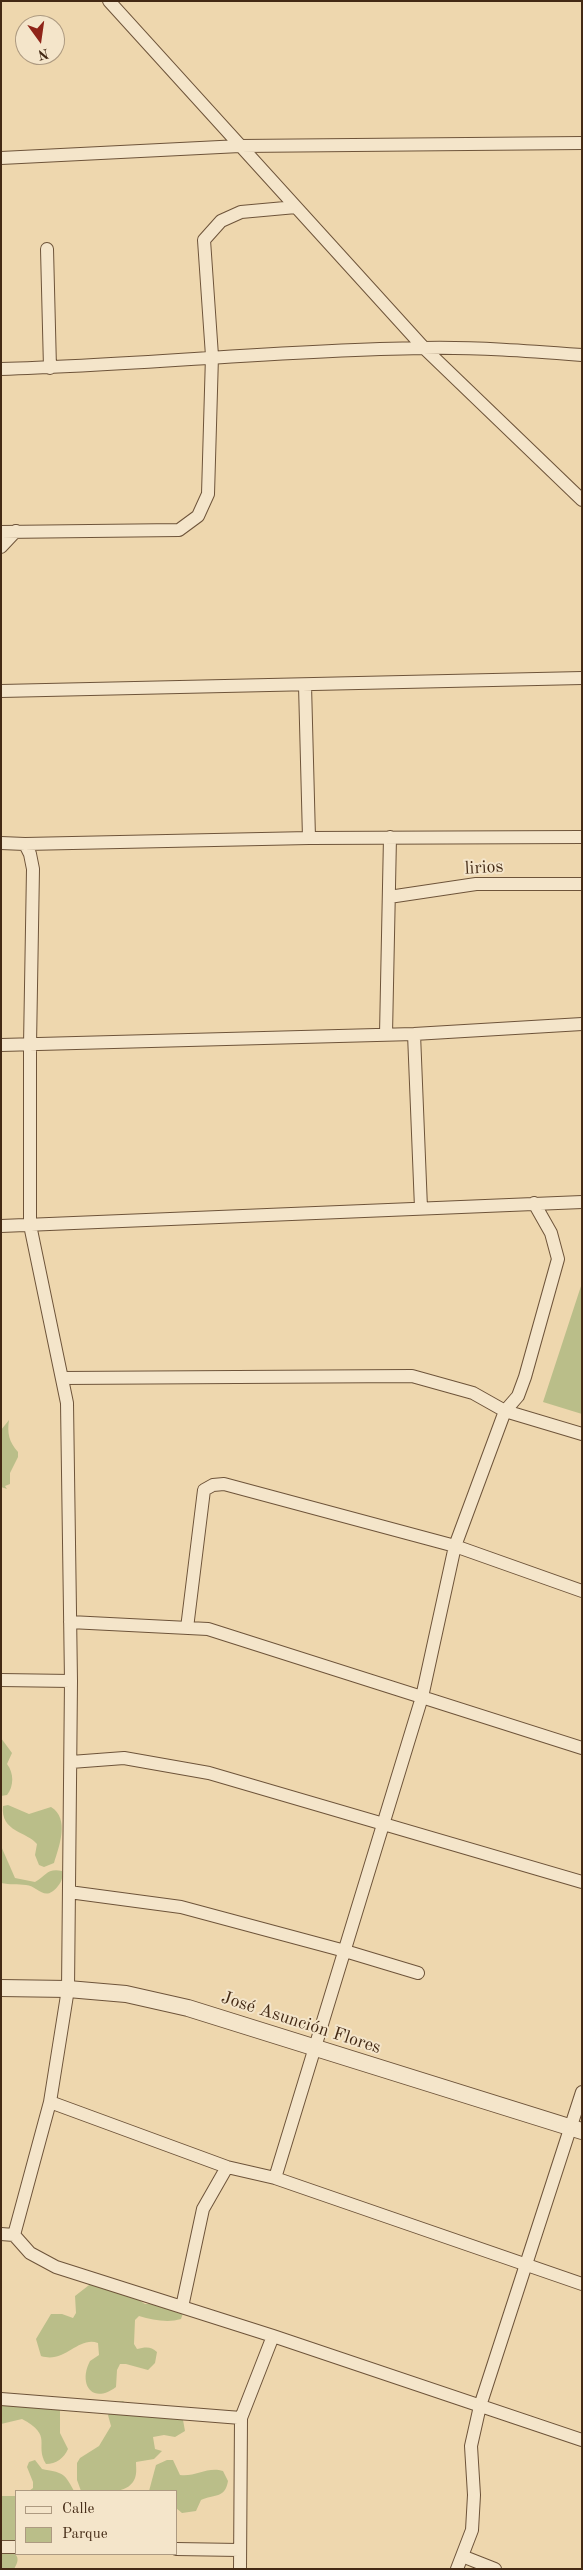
<!DOCTYPE html>
<html>
<head>
<meta charset="utf-8">
<style>
  body { margin:0 }
  #map { position:relative; width:583px; height:2570px; overflow:hidden; background:#eed7ae; font-family:"Old Standard TT",serif }
  canvas { display:block }
  .frame { position:absolute; inset:0; border:2px solid #432914; pointer-events:none }
  .legend { position:absolute; left:15px; top:2490px; width:162px; height:65px; box-sizing:border-box; background:#f4e5ca; border:1px solid #ad9a81; margin:0; padding:6px 9px; list-style:none; font-size:15px; color:#432914 }
  .legend li { display:flex; align-items:center; gap:10px; height:25px }
  .legend b { width:25px; border:1px solid #ad9a81 }
  .north { position:absolute; left:15px; top:15px; width:50px; height:50px; box-sizing:border-box; background:#f4e5ca; border:1px solid #ad9a81; border-radius:50%; rotate:166deg; font-size:14px; font-weight:700; line-height:20px; text-align:center; color:#432914 }
  .north::after { content:''; display:block; margin:auto; width:18px; height:22px; background:#8f2418; clip-path:polygon(50% 0,100% 100%,50% 72%,0 100%) }
</style>
</head>
<body>
<div id="map">
<canvas width="583" height="2570"></canvas>
<div class="frame"></div>
<ul class="legend">
<li><b style="height:6px;background:#f4e5ca"></b>Calle</li>
<li><b style="height:14px;background:#babe89"></b>Parque</li>
</ul>
<div class="north">N</div>
</div>
<script>
const g = document.querySelector('canvas').getContext('2d');
g.lineJoin = 'round';
function paint(path, color) { g.fillStyle = color; g.fill(path, 'evenodd'); }
function stroke(path, color, width, dash) { g.strokeStyle = color; g.lineWidth = width; g.lineCap = dash ? 'butt' : 'round'; g.setLineDash(dash || []); g.stroke(path); }
function drawText(font, color, halo, rows, align = 'center') {
  g.font = font + ' "Old Standard TT",serif'; g.lineWidth = 4; g.setLineDash([]); g.textBaseline = 'middle'; g.strokeStyle = halo; g.fillStyle = color; for (const [text, x, y, turn = 0] of rows) {
    g.save(); g.translate(x, y); g.rotate((+turn || 0) * Math.PI / 180); g.textAlign = isNaN(turn) ? turn : align; if (halo) g.strokeText(text, 0, 0); g.fillText(text, 0, 0); g.restore();
  }
}
const green = new Path2D(`
  M582,1283V1414L543,1402Z
  M9,1420C7,1433 9,1442 18,1452V1457L10,1473V1484L5,1486L7,1489L1,1487V1430Z
  M1,1738L12,1753L7,1764C14,1773 14,1786 7,1795L1,1796Z
  M8,1805L29,1814L51,1807C70,1818 59,1847 54,1863L44,1867L39,1865L35,1855L37,1844C28,1832 0,1832 3,1806Z
  M1,1846L15,1878L35,1882C46,1876 47,1868 62,1871C63,1877 62,1881 58,1886C45,1903 38,1886 26,1885C18,1884 10,1885 1,1883Z
  M93,2282L131,2295L145,2304H157L183,2313L181,2319C168,2323 153,2320 139,2316L135,2320L134,2344L137,2349C145,2347 151,2346 157,2352L155,2363L148,2370L126,2364H120L117,2370L116,2387C92,2405 78,2384 90,2361L99,2355L98,2343C78,2336 65,2364 41,2356L36,2339L51,2314H62L73,2318L76,2313L75,2296Z
  M1,2397L60,2407V2433L68,2449C64,2458 56,2464 46,2464C34,2444 54,2436 22,2419L1,2424Z
  M123,2401L145,2417L179,2416L183,2420L185,2431L175,2437L164,2435L153,2437L155,2449L162,2451L154,2459L136,2462C136,2467 137,2473 135,2478C128,2497 97,2491 81,2491L77,2480V2463L80,2458L99,2446L111,2426L108,2415L117,2402Z
  M35,2460L42,2469C61,2473 64,2471 74,2491H29L33,2488V2482L27,2467L29,2462Z
  M167,2460H173L180,2475C196,2477 208,2466 223,2471L228,2481C225,2499 214,2494 201,2500L196,2511L182,2513L176,2508V2491H149L156,2465Z
  M1,2496H16V2550L1,2545Z
  M1,2549C14,2552 23,2555 14,2569H1Z`);
const minor = new Path2D(`
  M109,1L424,348L582,500
  M1,158L240,146L582,143
  M47,249L50,368
  M1,369C142,365 282,350 423,348C476,347 529,351 582,355
  M1,532L179,530L198,516L208,494L212,356L204,240L221,221L241,212L296,207
  M1,547L16,531
  M1,691L582,678
  M309,838L582,837
  M1,843L25,844L30,854L33,869L30,1045V1225L67,1403L71,1681
  M25,844L309,838L305,685
  M389,897L476,884H582
  M386,1034L390,837
  M414,1034L421,1208
  M1,1045L414,1034L582,1024
  M534,1203L551,1233L558,1259L525,1377L518,1396L505,1411L455,1546L582,1591
  M1,1226L582,1202
  M62,1378L412,1376L473,1393L505,1411L582,1434
  M70,1622L208,1629L582,1748
  M187,1628L204,1490L213,1485L224,1484L455,1546L422,1697L275,2178
  M1,1680L71,1681L68,1989L50,2102L14,2235
  M71,1762L124,1758L209,1773L582,1882
  M69,1892L181,1907L345,1951L418,1973
  M50,2102L227,2167L275,2178L582,2284
  M1,2234L14,2235L30,2253L56,2267L273,2336L582,2440
  M182,2307L203,2209L227,2167
  M1,2399L241,2418
  M1,2547H16
  M176,2549L239,2550
  M462,2556L495,2569
  M240,2569L241,2418L273,2336
  M457,2569L472,2530L474,2495L471,2446L480,2406L582,2092`);
const tertiary = new Path2D(`
  M1,1988L68,1989L126,1994L188,2008L582,2131`);
const streetNames = [
  ["lirios",484,868,-3],
  ["José Asunción Flores",301,2023,18]
];
paint(green, '#babe89');
stroke(minor, '#6e543a', 14);
stroke(tertiary, '#6e543a', 18);
stroke(minor, '#f4e5ca', 12);
stroke(tertiary, '#f4e5ca', 16);
drawText('18px', '#432914', '#f4e5ca', streetNames);
</script>
</body>
</html>
